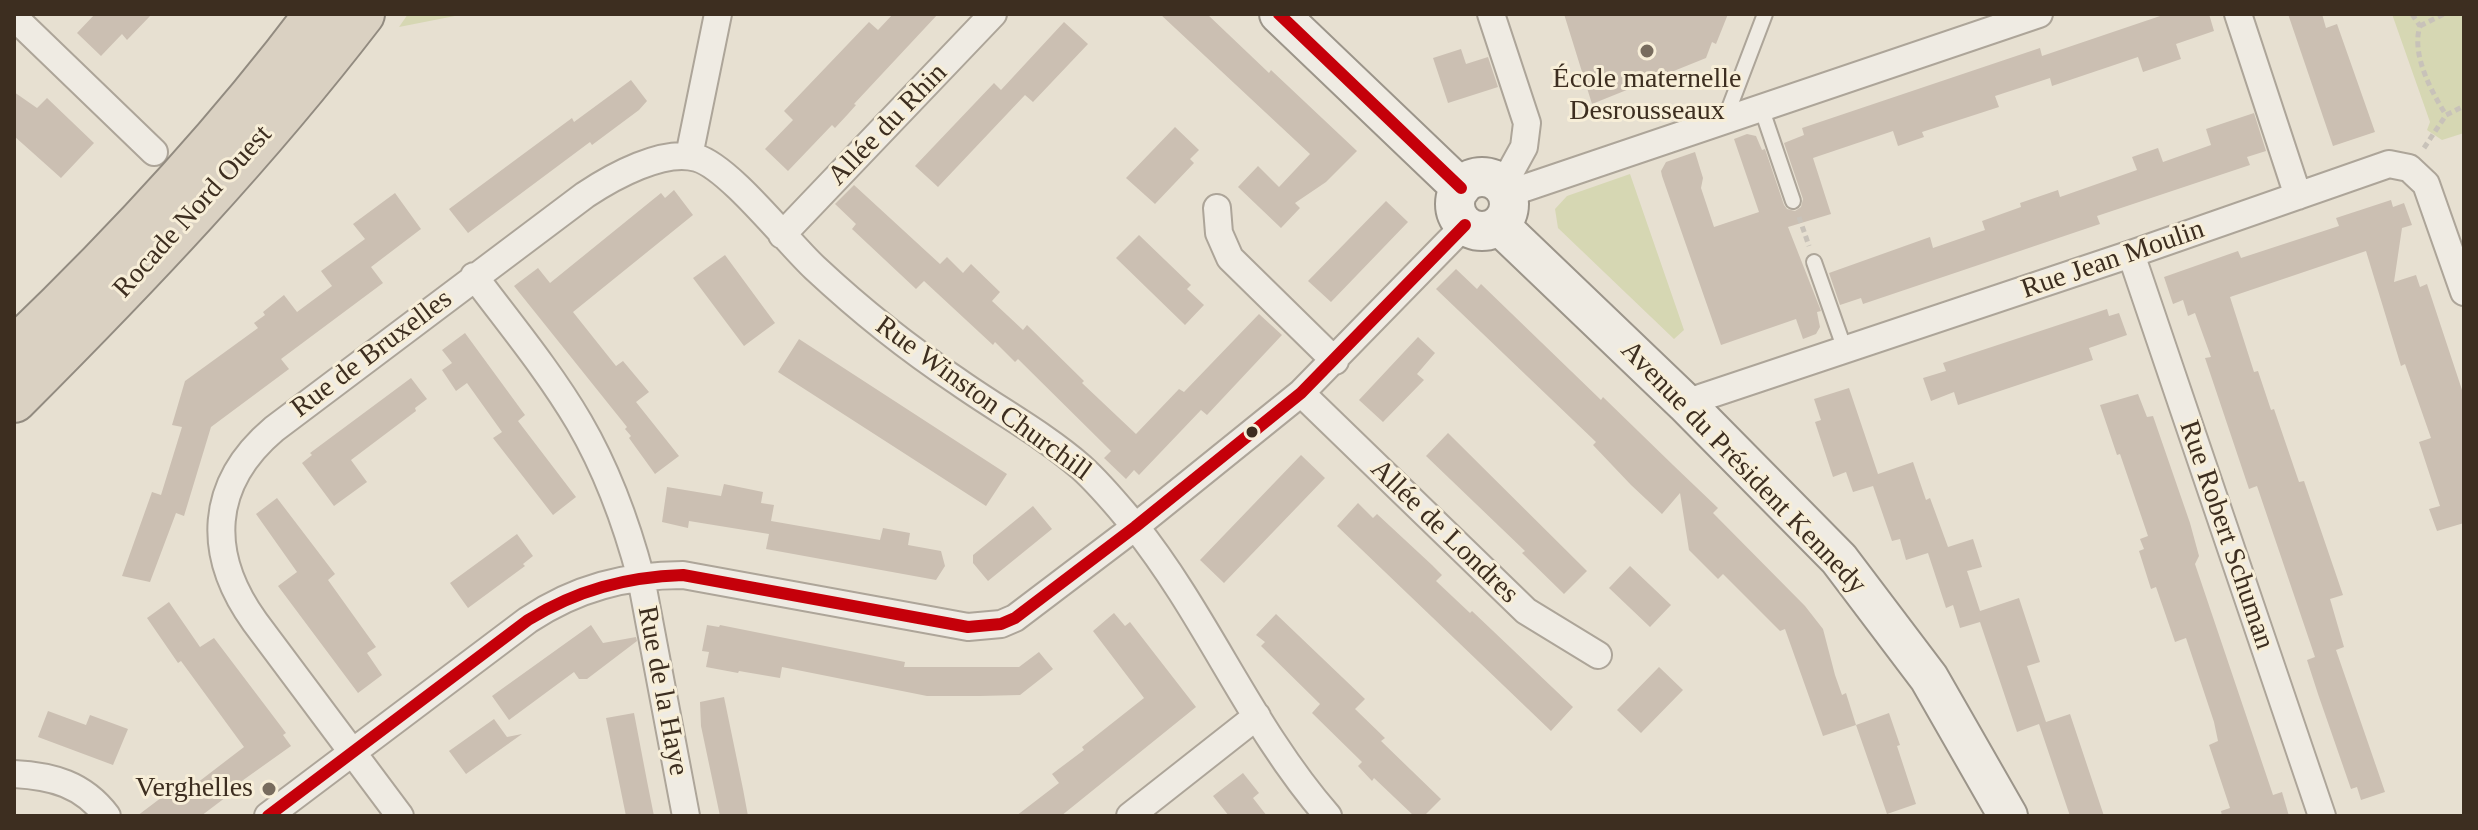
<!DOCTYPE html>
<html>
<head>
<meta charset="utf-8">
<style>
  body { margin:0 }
  #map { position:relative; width:2478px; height:830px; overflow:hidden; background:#e7e0d1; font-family:"Times New Roman",serif }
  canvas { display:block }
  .frame { position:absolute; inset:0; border:16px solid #3d2e20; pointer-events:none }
</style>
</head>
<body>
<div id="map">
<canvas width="2478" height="830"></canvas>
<div class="frame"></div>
</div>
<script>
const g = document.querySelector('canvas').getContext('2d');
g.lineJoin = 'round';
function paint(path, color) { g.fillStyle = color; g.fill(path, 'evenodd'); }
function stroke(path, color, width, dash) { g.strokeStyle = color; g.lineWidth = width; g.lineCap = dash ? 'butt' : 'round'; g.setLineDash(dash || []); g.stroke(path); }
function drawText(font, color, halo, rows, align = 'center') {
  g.font = font + ' "Times New Roman",serif'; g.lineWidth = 6; g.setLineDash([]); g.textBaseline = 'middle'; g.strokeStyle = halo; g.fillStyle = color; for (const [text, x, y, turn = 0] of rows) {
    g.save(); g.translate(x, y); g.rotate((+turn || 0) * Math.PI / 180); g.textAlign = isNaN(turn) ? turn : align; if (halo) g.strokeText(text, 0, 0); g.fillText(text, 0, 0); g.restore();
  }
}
const green = new Path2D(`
  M408,14H465L399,27Z
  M2392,14H2464V133L2442,140L2427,130L2430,122Z
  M1630,174L1684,330L1674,339L1558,228L1555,209L1567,196Z`);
const building = new Path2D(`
  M95,14H152L127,40L122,34L101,56L77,33Z
  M893,14H938L854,104L856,105L848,114L835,128L832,125L788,171L765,149L793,120L784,111L869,22L878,30Z
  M1160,14H1207L1269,73L1271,70L1357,151L1326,182L1295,203L1300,208L1281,228L1238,187L1258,166L1279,187L1310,154Z
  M1564,14H1728L1716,44L1712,42L1706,58L1592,104Z
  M2166,14H2209L2214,31L2176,44L2181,59L2143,72L2138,57L2052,86L2050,78L1995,96L1999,107L1922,132L1924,137L1898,146L1893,131L1813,158L1831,214L1788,227L1821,311L1817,312L1820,327L1816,334L1803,339L1796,319L1721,345L1662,176L1661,171L1666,162L1695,152L1703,178L1701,188L1714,227L1759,212L1734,139L1747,134L1756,136L1762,150L1765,149L1784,205L1787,209L1795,211L1801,207L1803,199L1784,143L1804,135L1802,128L2040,48L2042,56Z
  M2288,14H2322L2326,28L2337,24L2375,132L2333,146Z
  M1064,22L1088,44L1033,102L1025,95L938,187L915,166L994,83L1001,90Z
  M1461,49L1466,64L1488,57L1498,87L1448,103L1433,58Z
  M631,80L647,101L639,110L592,145L590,142L468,233L449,209L572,118L574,122Z
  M14,92L37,108L47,98L94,143L61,178L14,136Z
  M2254,113L2266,151L2247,157L2250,165L2097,216L2100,224L2088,228L1863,304L1861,298L1840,305L1829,273L1930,237L1933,248L1985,230L1982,221L2021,207L2020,203L2058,190L2060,197L2137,170L2132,157L2158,148L2163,162L2211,145L2206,129Z
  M1175,127L1199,150L1190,159L1194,163L1155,204L1126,178Z
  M854,185L940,264L947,257L963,273L971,264L1000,292L992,301L1023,330L1027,325L1084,381L1082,383L1136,434L1179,389L1184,392L1259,314L1282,335L1207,415L1201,410L1139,475L1134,470L1126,479L1104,458L1111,451L1018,359L1015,362L995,342L993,345L924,281L916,289L852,229L856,224L835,204Z
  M674,190L693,215L573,312L616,366L623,361L649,392L636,402L679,456L655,474L629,438L631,436L625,429L627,427L514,286L538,268L550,283L661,193L665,198Z
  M395,193L421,229L371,267L383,283L281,359L289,369L211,427L184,516L176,513L150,582L122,576L152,492L161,495L182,427L172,425L185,381L258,328L254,323L265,315L263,312L284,295L297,312L332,286L321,271L365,239L353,224Z
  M2391,200L2393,207L2404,203L2412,225L2402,228L2394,282L2416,275L2420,287L2427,284L2464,396V523L2437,531L2429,509L2440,506L2419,442L2431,438L2405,364L2401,366L2366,251L2230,297L2254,372L2258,371L2271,410L2274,409L2299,482L2304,481L2343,595L2330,599L2344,647L2336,650L2385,792L2361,800L2357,787L2351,789L2318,694L2307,660L2315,657L2257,486L2249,489L2205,358L2211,357L2195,313L2188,316L2183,300L2173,304L2164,277L2238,251L2241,258L2339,226L2336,218Z
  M1386,201L1408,222L1331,302L1308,281Z
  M1139,235L1191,285L1187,289L1204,305L1185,325L1116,258Z
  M725,255L775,323L744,346L693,278Z
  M1456,269L1477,289L1481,284L1601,400L1603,397L1673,465L1718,508L1713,513L1805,606L1823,629L1835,675L1842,695L1846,693L1856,725L1823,736L1785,629L1780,631L1723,574L1718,579L1689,550L1680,493L1662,514L1631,485L1593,445L1596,442L1436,289Z
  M2107,309L2109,316L2119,313L2127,335L2089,348L2093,360L1958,405L1954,392L1931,401L1923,378L1946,371L1943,363Z
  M465,333L525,415L518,421L576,497L553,515L493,438L502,432L467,383L456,391L442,370L452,363L442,350Z
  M1418,337L1435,353L1417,374L1424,380L1383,422L1359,400Z
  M799,339L1007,474L986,506L778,372Z
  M411,378L427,399L415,408L416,411L351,460L367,482L334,506L302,463L312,455L310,453Z
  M1849,388L1878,474L1913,462L1926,500L1930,498L1948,547L1973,539L1982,567L1967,571L1980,611L2019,598L2040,662L2027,666L2046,722L2070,714L2104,816H2070L2039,724L2017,732L1980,622L1960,628L1953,605L1946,608L1928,553L1906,560L1900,539L1892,541L1873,486L1853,492L1846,472L1833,477L1815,422L1821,420L1814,399Z
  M2138,394L2147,417L2153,416L2190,523L2199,556L2195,564L2273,795L2282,792L2289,816H2222L2221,811L2230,808L2209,745L2218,741L2214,722L2186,638L2175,642L2156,587L2151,589L2139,551L2144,549L2140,539L2148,536L2120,454L2117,455L2100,405Z
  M1448,433L1587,571L1564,594L1522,553L1525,551L1426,456Z
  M1301,455L1325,478L1224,583L1200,560Z
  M724,484L763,492L761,503L774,505L771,521L880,540L883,528L910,533L908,545L941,551L945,566L936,580L766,549L769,534L689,521L688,528L662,522L667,487L721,496Z
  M277,498L335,574L328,580L376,647L367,653L382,675L358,693L278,586L297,572L256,514Z
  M1358,503L1373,518L1377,514L1432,565L1442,575L1436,581L1470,613L1472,611L1573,707L1551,731L1337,526Z
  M1033,506L1052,529L988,581L973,563V555Z
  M517,534L533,556L523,564L525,566L468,608L450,583Z
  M1630,566L1671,605L1650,627L1609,588Z
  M169,602L200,647L214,638L286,733L283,735L291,746L232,788L234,791L201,816H137L178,785L184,793L244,747L181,661L178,663L147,618Z
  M1114,613L1125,626L1130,622L1196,707L1061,816H1016L1059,783L1052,774L1084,750L1082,747L1144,698L1093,631Z
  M1276,614L1365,699L1355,709L1385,738L1381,741L1441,799L1424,816H1414L1374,778L1372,781L1358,766L1362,762L1312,713L1320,704L1261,646L1265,642L1256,635Z
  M591,625L603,643L636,637L637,641L587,679H579L574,672L509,720L492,696Z
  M707,625L719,627L720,625L905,662L904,667H1019L1039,652L1053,669L1020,695L980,696H927L782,667L780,678L739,671L738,673L706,667L709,652L702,651Z
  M1659,667L1683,690L1641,733L1617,710Z
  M724,697L743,789L748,816H720L701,726L700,702Z
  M48,711L86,725L90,715L128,729L113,765L38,737Z
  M634,713L647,781L654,816H626L606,718Z
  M1889,713L1900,745L1897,746L1916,804L1887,814L1856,725Z
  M494,719L507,737L522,734L466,774L449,751Z
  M1243,773L1259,793L1253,798L1267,816H1229L1213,796Z`);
const path = new Path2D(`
  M2412,14L2420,26C2411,54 2431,91 2446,115L2464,106
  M2420,26L2444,14
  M2424,148L2446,115
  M1799,217L1809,246`);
const lane = new Path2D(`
  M1761,107L1793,201
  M1725,119L1765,14
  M1814,262L1845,350`);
const street = new Path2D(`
  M1491,14L1527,123L1524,147L1502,187
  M2238,14L2298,196
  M14,17L154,152
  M689,156L718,14
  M1507,194L2039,14
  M1217,208L1219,233L1230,258L1335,361
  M782,235L993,14
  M2131,254L2322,816
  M474,276C510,324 549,371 579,422C607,470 627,525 641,578L686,816
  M1301,393L1526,611L1598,655
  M1685,403L2131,254L2389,164L2409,168L2426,184L2464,292
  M14,774C52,776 83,784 107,816
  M268,816L528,620C576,588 626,575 683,575L968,627L1001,624L1015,618L1135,527L1301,393L1465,225
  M400,816L255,622C206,554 209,484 274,429L585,195C612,177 664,148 697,158C729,167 788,243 815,268C860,310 906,347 957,381C998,410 1043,434 1081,467C1101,485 1117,505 1134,525C1207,616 1251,728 1328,816
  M1130,816L1257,716`);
const secondary = new Path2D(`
  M1279,14L1461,188
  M1455 204a27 27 0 1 1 54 0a27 27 0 1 1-54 0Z
  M1499,225L1685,403L1839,559L1929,678L2008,816`);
const highway = new Path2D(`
  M14,350C123,246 226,135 317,14
  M14,400C137,277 256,152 362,14`);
const bus1 = new Path2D(`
  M1279,14L1461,188
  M268,816L528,620C577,590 626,577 683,575L968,627L1001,624L1015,618L1135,527L1301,393L1465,225`);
const markers = [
  [1647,51,8,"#786c5e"],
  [1252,432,7,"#3d2e20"],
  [269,789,8,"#786c5e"]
];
const poiNames = [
  ["École maternelle",1647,80],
  ["Desrousseaux",1647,112],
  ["Verghelles",253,789,"right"]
];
const streetNames = [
  ["Allée du Rhin",888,125,-46],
  ["Rocade Nord Ouest",193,212,-48],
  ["Rue Jean Moulin",2113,260,-19],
  ["Rue de Bruxelles",372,354,-37],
  ["Rue Winston Churchill",983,399,36],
  ["Avenue du Président Kennedy",1743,468,46],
  ["Allée de Londres",1444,532,44],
  ["Rue Robert Schuman",2226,535,71],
  ["Rue de la Haye",662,691,79]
];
paint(green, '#d6d7b3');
paint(building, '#cbbfb2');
stroke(lane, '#ada599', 18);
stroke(street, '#ada599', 30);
stroke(secondary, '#9c958a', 42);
stroke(highway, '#928b80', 48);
stroke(path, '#c8c2b9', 5, [6, 4]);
stroke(lane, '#efebe3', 14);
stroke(street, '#efebe3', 26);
stroke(secondary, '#efebe3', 38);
stroke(highway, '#dad1c2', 44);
stroke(bus1, '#c5000a', 12);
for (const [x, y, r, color] of markers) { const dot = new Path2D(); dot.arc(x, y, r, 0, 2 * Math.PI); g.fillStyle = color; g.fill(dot); stroke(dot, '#f7eed8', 3); }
drawText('28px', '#3d2e20', '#f7eed8', poiNames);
drawText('28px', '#3d2e20', '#f7eed8', streetNames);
</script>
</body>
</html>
